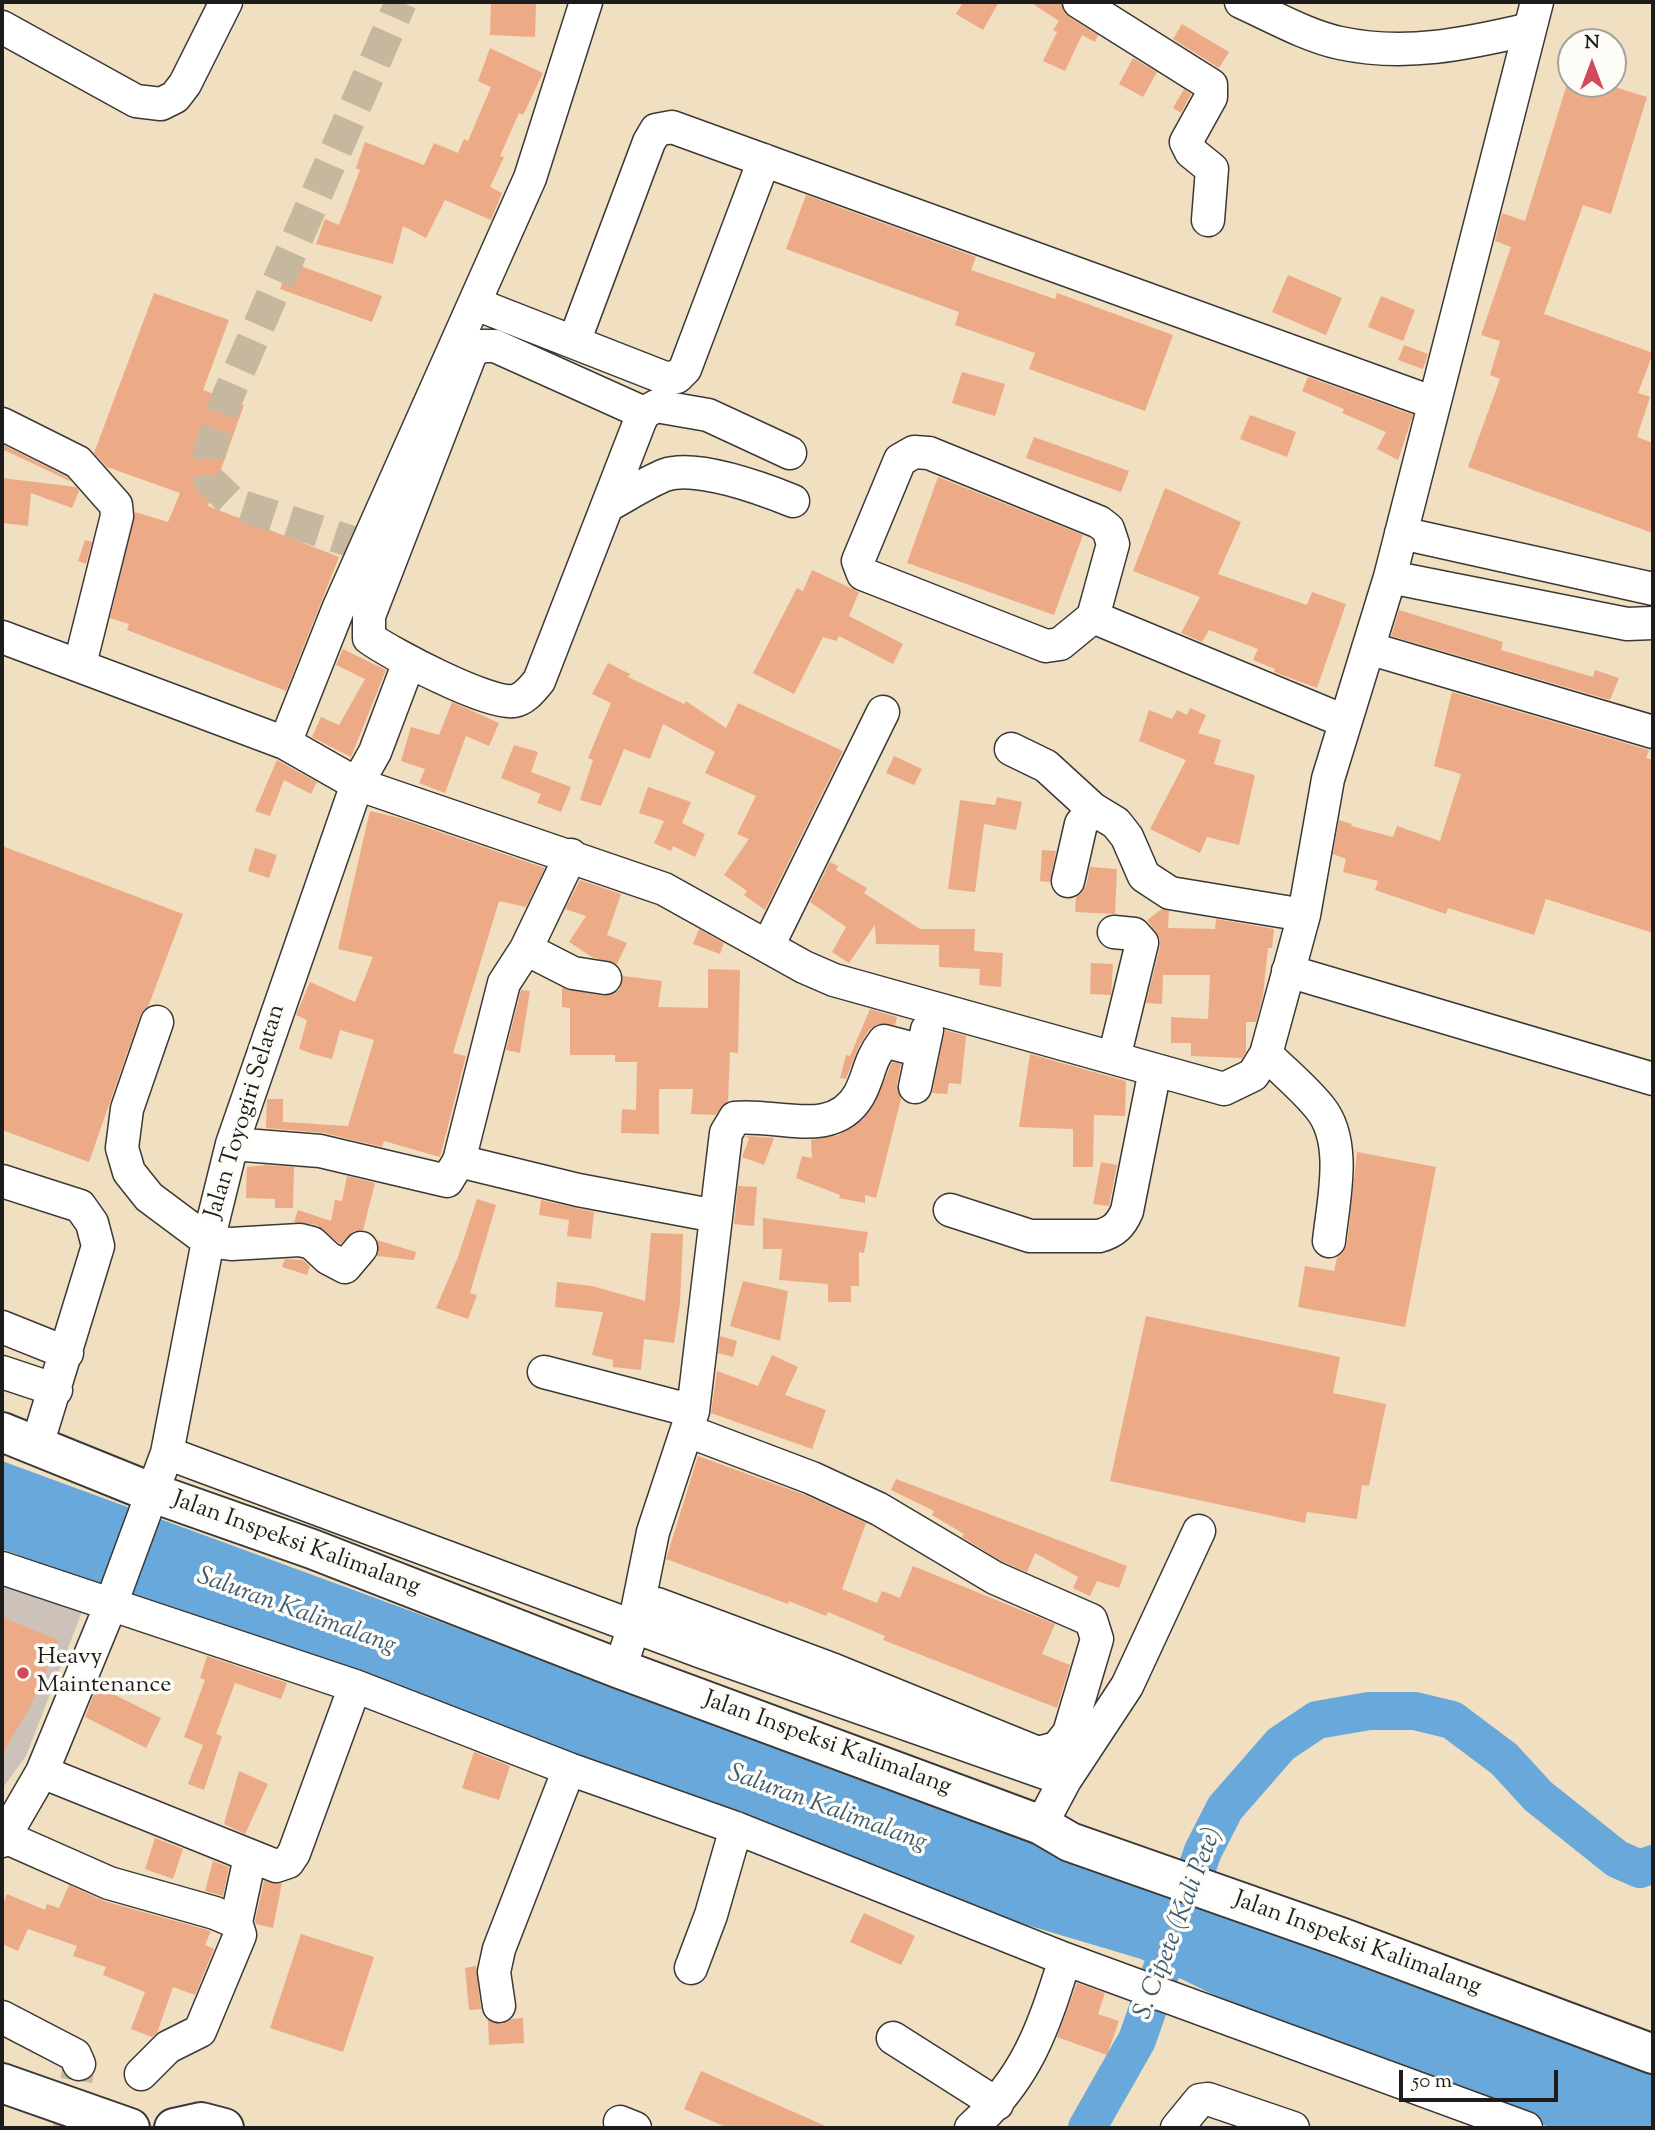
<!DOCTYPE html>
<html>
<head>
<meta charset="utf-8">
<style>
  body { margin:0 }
  #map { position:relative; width:1655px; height:2130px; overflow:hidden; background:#f0dfc0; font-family:"Sorts Mill Goudy",serif }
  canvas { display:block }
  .frame { position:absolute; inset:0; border:4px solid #1c1c1c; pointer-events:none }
  .north { position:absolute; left:1557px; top:28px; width:70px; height:70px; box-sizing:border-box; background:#fdfcf7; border:2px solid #a3a29f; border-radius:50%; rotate:0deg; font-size:19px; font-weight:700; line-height:28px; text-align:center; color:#1c1c1c }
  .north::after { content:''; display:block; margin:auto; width:24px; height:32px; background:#d1495b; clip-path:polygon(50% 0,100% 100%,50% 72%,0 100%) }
  .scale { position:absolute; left:1399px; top:2070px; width:159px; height:32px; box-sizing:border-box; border:4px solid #1c1c1c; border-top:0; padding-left:9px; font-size:21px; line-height:24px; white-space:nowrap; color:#1c1c1c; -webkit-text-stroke:5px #fdfcf7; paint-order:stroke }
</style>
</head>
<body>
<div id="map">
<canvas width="1655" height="2130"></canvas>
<div class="frame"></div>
<div class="north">N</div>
<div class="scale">50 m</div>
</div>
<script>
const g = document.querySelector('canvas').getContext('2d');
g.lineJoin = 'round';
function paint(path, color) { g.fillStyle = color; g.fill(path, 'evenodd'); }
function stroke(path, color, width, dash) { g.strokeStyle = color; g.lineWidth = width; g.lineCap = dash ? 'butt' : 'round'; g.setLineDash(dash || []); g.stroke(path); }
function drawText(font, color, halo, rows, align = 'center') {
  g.font = font + ' "Sorts Mill Goudy",serif'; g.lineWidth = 7; g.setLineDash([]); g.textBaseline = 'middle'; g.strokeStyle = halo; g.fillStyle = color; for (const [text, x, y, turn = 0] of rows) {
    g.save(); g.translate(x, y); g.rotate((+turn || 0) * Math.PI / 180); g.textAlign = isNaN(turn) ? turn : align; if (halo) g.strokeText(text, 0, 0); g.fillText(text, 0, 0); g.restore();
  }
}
const industrial = new Path2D(`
  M2,1584L82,1612L26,1756L2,1789Z`);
const water = new Path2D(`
  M2,1461L1653,2067V2128H1552L1295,2035L1141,1959L926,1895L2,1549Z`);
const river = new Path2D(`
  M1087,2128L1137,2040L1203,1851L1225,1808L1281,1744L1317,1720L1369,1711H1415L1452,1720L1504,1759L1538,1796L1617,1859L1640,1869L1653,1864`);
const building = new Path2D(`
  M491,2H536L535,37L490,35Z
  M963,2H999L983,30L956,14Z
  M1030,2H1061L1069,17L1098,35L1095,42L1082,35L1065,71L1043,61L1057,32L1053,30L1059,21Z
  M1182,24L1229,52L1219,68L1173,39Z
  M490,48L543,73L523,115L519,113L500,156L504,157L490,187L502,193L491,220L445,200L426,238L403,226L393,264L316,244L325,219L339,225L360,170L356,168L365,142L424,165L434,143L458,153L464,139L468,141L491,87L478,81Z
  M1133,58L1157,72L1143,97L1119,84Z
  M1567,84H1605L1647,97L1611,214L1583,205L1544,314L1653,353L1638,393L1650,397L1637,437L1653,443V533L1468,467L1500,379L1490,375L1500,341L1481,335L1511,247L1495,241L1502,213L1525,221Z
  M1184,89L1191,94L1181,113L1173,108Z
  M806,195L976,257L971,270L1055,299L1057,293L1173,335L1145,411L1029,369L1035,353L955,325L959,312L786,249Z
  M290,262L382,296L372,322L280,289Z
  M1288,275L1342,298L1326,335L1272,312Z
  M154,293L229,320L203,390L244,405L208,506L339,557L286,691L127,630L129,624L110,618L135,512L168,522L180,493L107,467L94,453Z
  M1381,296L1415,310L1403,341L1368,327Z
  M1404,345L1428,354L1423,369L1398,360Z
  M962,372L1005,384L995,416L952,403Z
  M1308,377L1413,415L1398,460L1377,449L1386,432L1342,413L1344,409L1302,391Z
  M1250,415L1296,432L1287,457L1240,439Z
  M1034,437L1129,471L1121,492L1026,458Z
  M2,444L67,477L72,482L2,449Z
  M938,477L1083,535L1054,615L907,563Z
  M2,478L76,487L79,491L72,508L31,493L28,526L2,523Z
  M1165,488L1241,522L1218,574L1307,605L1312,592L1346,604L1317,688L1274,672L1275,669L1253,660L1258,649L1209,630L1202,642L1181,633L1200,597L1133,571Z
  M85,540L92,542L86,564L78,561Z
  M812,570L859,592L849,616L903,644L893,664L839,636L836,641L823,637L794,694L753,673L797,588L803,591Z
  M1399,610L1503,642L1501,650L1593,677L1595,670L1619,678L1610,700L1391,636Z
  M343,649L386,670L351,757L312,737L321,717L339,725L365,679L336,665Z
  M608,663L630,674L628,677L684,704L686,701L726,728L738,703L843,751L765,910L744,895L747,891L724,875L749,839L737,834L756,796L705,773L715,752L663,724L650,759L624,749L601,806L580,800L593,760L588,758L611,703L592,694Z
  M1452,692L1649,750L1646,758L1653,760V933L1546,899L1534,935L1448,908L1446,914L1375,890L1378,881L1343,872L1346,859L1333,854L1339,820L1352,824L1351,826L1393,837L1397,826L1440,841L1461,774L1434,766Z
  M452,702L499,723L489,746L466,736L445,793L419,783L425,769L401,761L411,727L439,735Z
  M1190,708L1206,715L1198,733L1221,740L1214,764L1255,775L1239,845L1207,837L1200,853L1150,829L1186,760L1139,741L1149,710L1172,719L1177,710L1187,715Z
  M514,745L538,752L531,772L571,787L561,812L537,803L541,794L501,778Z
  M894,756L922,769L914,785L886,773Z
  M277,760L317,782L311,794L284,780L270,816L255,811Z
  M648,787L691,802L682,823L705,834L695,857L673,846L671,851L654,843L664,821L639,813Z
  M997,797L1022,802L1016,830L984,824L975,892L948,889L960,800L995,805Z
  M370,811L396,817L545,868L526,907L499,901L453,1053L466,1056L440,1157L384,1141L382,1147L324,1133L266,1128L267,1099H283V1122L348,1126L374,1040L340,1030L332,1059L313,1054L299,1049L307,1020L296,1015L310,982L355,1002L373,957L338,949Z
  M2,846L183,914L148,1007L140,1016L89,1162L2,1130Z
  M255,848L277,855L269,878L248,871Z
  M1042,850L1056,851L1050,882L1040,881Z
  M830,862L838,866L836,870L867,888L864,893L920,929H975L974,951L1003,953L1001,987L979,985L980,969L939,967V945L876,944L875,925L849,963L832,952L846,927L810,902Z
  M1090,867L1117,869L1115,914L1075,912L1076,897L1086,886Z
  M580,880L621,894L607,935L627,943L617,964L592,957L569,942L586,916L565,909Z
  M1162,909L1169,911L1168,928L1215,929L1216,919L1274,929L1272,948H1268L1263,995L1256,1022H1246V1052L1242,1058L1191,1056V1043H1171V1017L1208,1019L1210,975H1163L1162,1004L1146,1003L1160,947V938L1147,920Z
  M699,929L724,943L720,954L693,944Z
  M1091,963L1113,964L1111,995L1090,994Z
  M708,969L740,970L738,1053L730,1052L728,1101L715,1115L691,1114L693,1089H659V1134L621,1133L622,1109L636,1110L637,1062H615V1055H570V1008L562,1007V988L603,996L619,990L623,976L662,981L658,1007L708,1008Z
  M521,990L530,991L520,1053L506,1050Z
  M870,1009L897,1017L895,1025L878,1024L869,1030L858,1048L846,1079L840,1078L846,1055L850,1056Z
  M945,1030L966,1036L961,1084L949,1083L947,1094L932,1093Z
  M1030,1054L1126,1081L1125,1116L1094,1115L1093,1167H1073V1129L1019,1127Z
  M892,1062L901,1064L897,1084L901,1099L876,1198L865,1195V1203L839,1198L840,1195L796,1178L802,1156L812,1158L811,1140L839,1135L862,1120L875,1103Z
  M746,1136L774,1138L764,1165L742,1157L749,1139Z
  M1357,1152L1436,1167L1405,1327L1298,1307L1305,1266L1334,1271L1337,1258L1347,1244Z
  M1101,1162L1117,1165L1109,1206L1093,1204Z
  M266,1165L294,1167L293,1208H275V1199L246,1198L247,1167Z
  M347,1176L375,1183L363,1230L354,1231L340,1244L317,1225L294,1222L298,1210L331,1221L335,1200L342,1201Z
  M738,1186L757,1187L754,1226L734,1224Z
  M477,1199L496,1205L470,1293L477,1295L468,1319L436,1308L458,1257Z
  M541,1200L594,1212L591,1239L567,1236L569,1220L539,1215Z
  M763,1218L868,1232L864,1253L859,1252V1286H851V1302H828V1284L779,1280L782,1249H763Z
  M651,1233L683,1234L680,1304L674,1343L644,1339L641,1370L613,1367V1360L592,1355L603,1312L555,1307L557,1282L592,1286L645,1301Z
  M377,1240L416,1252L414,1260L377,1256Z
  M285,1259L303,1260L310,1266L307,1275L282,1267Z
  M743,1281L788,1291L780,1341L730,1326Z
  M1146,1316L1340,1357L1333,1393L1386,1404L1369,1486L1362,1485L1357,1519L1307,1512L1305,1523L1110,1481Z
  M720,1336L737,1341L733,1357L718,1353Z
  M772,1355L798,1367L785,1395L826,1410L812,1449L711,1413L717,1371L758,1386Z
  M698,1456L805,1495L866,1523L842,1589L877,1603L882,1591L900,1598L913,1566L1055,1624L1042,1654L1070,1665L1057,1708L883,1640L885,1636L828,1612L826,1616L789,1601L788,1604L666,1559Z
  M896,1479L1127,1566L1119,1588L1097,1581L1090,1596L1073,1588L1078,1577L1035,1553L1027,1572L1003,1562L962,1537L964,1534L932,1515L934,1511L891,1490Z
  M2,1617L59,1640L30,1707L2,1754Z
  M207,1656L287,1683L281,1699L235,1683L216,1734L222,1736L204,1790L188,1784L203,1745L184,1737L205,1680L200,1678Z
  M97,1686L161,1718L146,1748L85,1717Z
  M474,1752L510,1766L499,1800L462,1788Z
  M239,1771L268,1784L245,1834L224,1824Z
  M155,1838L183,1849L173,1879L145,1869Z
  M213,1861L229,1867L223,1896L205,1891Z
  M264,1881L282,1883L273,1928L256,1924L255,1921Z
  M69,1885L104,1901L211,1931L205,1945L214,1949L195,1995L173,1987L157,2033L152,2037L131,2029L145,1992L103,1975L106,1967L73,1956L77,1946L28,1929L18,1951L2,1944V1906L7,1894L45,1910L47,1904L59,1908Z
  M864,1913L915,1936L901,1965L850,1942Z
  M301,1934L374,1957L343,2052L270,2028Z
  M476,1966L481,2009L469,2010L465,1968Z
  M1077,1983L1105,1993L1098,2014L1119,2021L1107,2055L1057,2037Z
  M523,2018L524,2043L489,2045L488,2020L501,2024L512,2019Z
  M701,2071L830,2128H728L684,2109Z`);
const minorTunnel = new Path2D(`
  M365,546L233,503L210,481L209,453L227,398L401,2
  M69,2128L79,2064`);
const minor = new Path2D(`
  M1079,2L1211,85V97L1186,142L1191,152L1212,169L1208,220
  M1241,2C1272,16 1307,36 1340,43C1405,57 1466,44 1530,29
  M2,27L136,101L161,104L175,97L185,84L226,2
  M476,304L665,378L677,377L685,369L764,160
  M574,342L649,142L656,130L672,127L1434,403
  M644,413L495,346H481L471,353L369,616V638C392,654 488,705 514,701C525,699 532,689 539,681L607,506C626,496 645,483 665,475C696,464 763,489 793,501
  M2,424L78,462L116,505L117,516L80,664
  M914,452L929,453L1099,522L1108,529L1113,544L1093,617L1060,644L1046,646L863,574L858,561L900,460Z
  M607,506L640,421L644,413L656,406L708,415L790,453
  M1401,533L1653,589
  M1390,577L1627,624L1653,623
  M1093,617L1344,721
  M2,637L285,743L357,784L664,889L804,967L834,980L1224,1089L1253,1075L1266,1054L1304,915L1328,779L1390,577L1537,2
  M1368,648L1653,732
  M285,743L339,607L530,178L586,2
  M1011,749L1046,766L1093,809L1116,823L1127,837L1144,876L1170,893L1304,915
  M571,855L526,949L573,973L605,978
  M1068,881L1081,824L1093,809
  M768,946L883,712
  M1288,971L1653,1079
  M157,1022L127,1109L122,1148L129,1172L149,1197L208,1241L231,1244L300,1240L312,1243L328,1258L345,1267L361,1248
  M1266,1054C1284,1072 1305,1089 1320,1108C1348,1142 1333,1202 1329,1241
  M1114,1058L1142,943L1134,934L1114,932
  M915,1087L927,1030
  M232,1144L320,1151L447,1181L459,1161L504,983L526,949
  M459,1161L578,1190L716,1216
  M2,1181L80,1206L92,1223L98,1246L37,1445
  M950,1210L1030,1236H1099C1114,1232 1121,1225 1127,1211L1155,1070
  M2,1327L67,1353
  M2,1372L56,1390
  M544,1372L693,1411
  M167,1453L702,1652L1065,1780
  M2,1568L355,1686L569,1769L736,1828L1065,1959L1526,2128
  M657,1604L834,1670L1038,1753L1057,1748L1069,1733L1097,1639L1091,1620L995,1578L879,1509L812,1478L688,1431
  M620,1669L634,1626L653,1532L693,1411L726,1133L735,1118C777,1113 833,1140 859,1095C870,1075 868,1062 884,1041L922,1051
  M42,1772L276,1866L288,1862L294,1853L355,1686
  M1041,1825L1065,1780L1127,1686L1199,1531
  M5,1837L109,1883L215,1913L236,1922
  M2,1841L42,1772L110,1607L167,1453L208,1241L232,1144L357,784L375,752L409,662
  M691,1968L711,1915L736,1828
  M499,2006L494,1972L499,1949L569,1769
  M2,2017L75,2055L79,2064
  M893,2038L997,2104
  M141,2074L168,2047L200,2031L240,1935L236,1922L250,1857
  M620,2122L635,2128
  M971,2128C1027,2078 1043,2029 1065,1959
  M1177,2128L1200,2100L1208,2099L1293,2128`);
const major = new Path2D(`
  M2,1432L153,1493L312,1549L620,1669L1041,1825L1070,1842L1343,1938L1653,2054`);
const highway = new Path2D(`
  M2,2083L130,2128
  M174,2128L201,2122L224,2128`);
const markers = [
  [23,1673,7,"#d1495b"]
];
const streetNames = [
  ["Jalan Toyogiri Selatan",247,1112,-73],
  ["Jalan Inspeksi Kalimalang",296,1545,20],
  ["Jalan Inspeksi Kalimalang",827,1745,20],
  ["Jalan Inspeksi Kalimalang",1357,1945,20]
];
const poiNames = [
  ["Heavy",37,1659],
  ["Maintenance",37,1687]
];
const waterNames = [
  ["Saluran Kalimalang",296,1613,20],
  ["Saluran Kalimalang",827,1810,20],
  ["S. Cipete (Kali Pete)",1180,1924,-69]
];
paint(industrial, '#cdc2b9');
paint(water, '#68a8db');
stroke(river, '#68a8db', 38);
paint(building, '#edaa87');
stroke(minorTunnel, '#c6b89f', 32, [32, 16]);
stroke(minor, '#3c3935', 35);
stroke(major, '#3c3935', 42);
stroke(highway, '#3c3935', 42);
stroke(minor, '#fff', 32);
stroke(major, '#fff', 38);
stroke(highway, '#fff', 38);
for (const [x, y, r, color] of markers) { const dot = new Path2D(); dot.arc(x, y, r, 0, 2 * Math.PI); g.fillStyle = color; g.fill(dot); stroke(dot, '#fdfcf7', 2.5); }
drawText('24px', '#1c1c1c', '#fdfcf7', streetNames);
drawText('24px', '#1c1c1c', '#fdfcf7', poiNames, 'left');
drawText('italic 26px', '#3e5b72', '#fdfcf7', waterNames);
</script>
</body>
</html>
